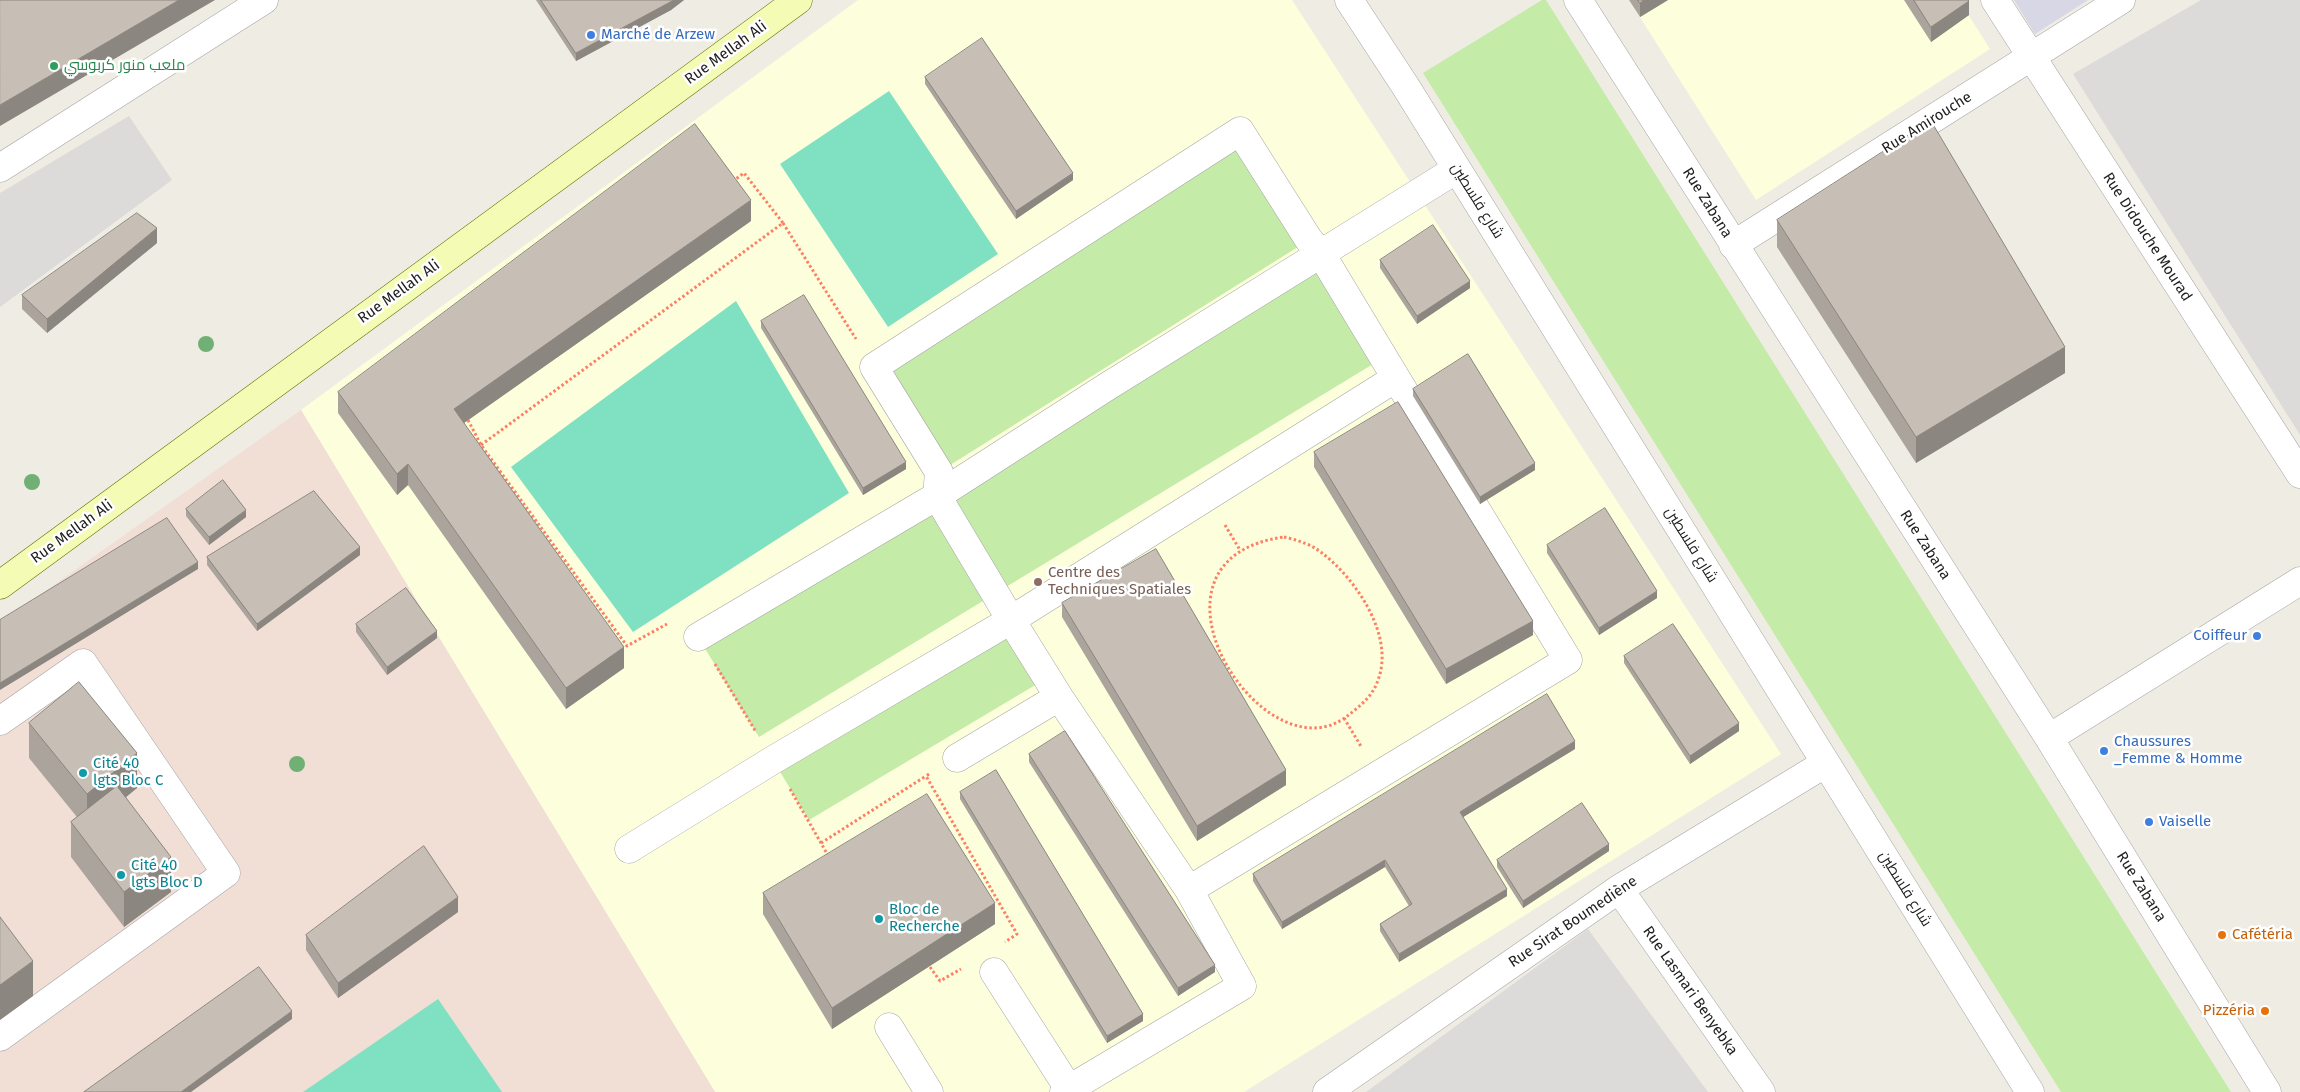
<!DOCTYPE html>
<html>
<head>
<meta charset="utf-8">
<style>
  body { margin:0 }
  canvas { display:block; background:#efece3 }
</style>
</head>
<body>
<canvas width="2300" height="1092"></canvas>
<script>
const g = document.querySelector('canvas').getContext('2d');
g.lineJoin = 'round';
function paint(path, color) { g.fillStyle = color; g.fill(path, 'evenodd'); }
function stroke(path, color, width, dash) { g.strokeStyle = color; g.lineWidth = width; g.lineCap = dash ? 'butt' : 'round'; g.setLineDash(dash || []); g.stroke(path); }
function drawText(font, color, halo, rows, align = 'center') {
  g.font = font + ' "Fira Sans",Cairo,sans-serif'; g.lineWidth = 5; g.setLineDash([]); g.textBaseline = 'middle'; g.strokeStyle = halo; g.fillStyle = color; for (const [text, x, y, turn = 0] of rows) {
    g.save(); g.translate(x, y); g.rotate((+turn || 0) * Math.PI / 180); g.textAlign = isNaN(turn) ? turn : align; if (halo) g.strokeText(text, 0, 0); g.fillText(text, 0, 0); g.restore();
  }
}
const residential = new Path2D(`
  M2201,0H2300V435L2073,74Z
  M129,116L172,180L0,307V193Z
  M1588,929L1708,1092H1366Z`);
const education = new Path2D(`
  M858,0H1292L1781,754L1244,1092H715L301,410Z
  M1629,0H1959L1990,49L1756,200Z`);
const military = new Path2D(`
  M301,410L715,1092H0V623Z`);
const grass = new Path2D(`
  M1542,0H1546L2231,1092H2061L1423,73Z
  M1240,131L1309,240L939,472L874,367Z
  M1320,252L1383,358L759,737L698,637Z
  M1011,620L1047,678L809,820L773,760Z`);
const pitch = new Path2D(`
  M889,91L998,254L888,327L780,164Z
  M736,301L849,493L633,632L511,467Z
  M438,999L502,1092H303Z`);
const plaza = new Path2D(`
  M2014,0H2088L2035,34Z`);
const path = new Path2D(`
  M783,223L856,339
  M468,420L481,445L627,646L667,624
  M481,445L783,223L744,173L732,182
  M1225,525L1240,550
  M1284,537C1297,540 1311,544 1322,553C1356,579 1395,636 1378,680C1373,696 1359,707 1346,717C1262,779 1123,559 1284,537Z
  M715,664L756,732
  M1344,718L1362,748
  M929,774L926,776L1017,934L1005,942
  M790,789L829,857
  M821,843L926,776
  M930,967L940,981L961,969`);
const minor = new Path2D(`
  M1349,0L1406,87L2030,1092
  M1578,0L2049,738L2267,1092
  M1995,0L2300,474
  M0,168L264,0
  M1733,245L2121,0
  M698,637L937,496L1108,386L1457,169
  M0,721L83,663L226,873L0,1037
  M2049,738L2300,581
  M957,758L1059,697
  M629,849L773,760L1011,620L1396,378L1320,252L1309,240L1240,131L874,367L939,472L937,496L1011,620L1059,697L1189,890L1242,986L1064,1092
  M1619,889L1761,1092
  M1189,890L1568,660L1396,378
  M994,972L1069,1089
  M889,1027L929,1092
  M1327,1092L1619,889L1826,763`);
const secondary = new Path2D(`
  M0,585L798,0`);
const trees = [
  [206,344],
  [32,482],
  [297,764]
];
const wall = new Path2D(`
  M536,0H684L671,10L576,61Z
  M1629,0H1668L1640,17Z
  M1904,0H1968L1969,15L1931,42Z
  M925,77L1073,180L1016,219L925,84Z
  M1777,220L2065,373L1916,463L1777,247Z
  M751,221L464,423L624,668L566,709L408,485L397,495L338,413V392Z
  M157,243L47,333L22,309V295Z
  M1380,260L1470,288L1417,324L1380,268Z
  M761,321L906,469L863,495L761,328Z
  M1413,389L1535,470L1480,504L1413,396Z
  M1314,452L1533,635L1446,684L1314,467Z
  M186,509L246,517L209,545L186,516Z
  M1547,545L1657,598L1599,635L1547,553Z
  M360,555L257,631L207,565V557Z
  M1062,603L1286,785L1197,841L1062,617Z
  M356,624L437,638L387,675L356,632Z
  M1624,656L1739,731L1690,764L1624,663Z
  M29,723L137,788L126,797L171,892L124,927L71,857V822L77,817L29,758Z
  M1575,749L1463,817L1507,896L1399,962L1380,931V924L1409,906L1385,867L1282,929L1253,881V874Z
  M1029,754L1215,972L1178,996L1029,762Z
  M960,792L1143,1021L1107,1043L960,799Z
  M1609,851L1523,908L1497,867V860Z
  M763,893L995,924L832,1029L763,914Z
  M458,912L338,998L306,950V935Z`);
const shadedWall = new Path2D(`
  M179,0H215L0,126V105Z
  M674,0H684L671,10L576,61V53Z
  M1644,0H1668L1640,17V3Z
  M1969,1V15L1931,42V27Z
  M1073,173V180L1016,219V211Z
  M751,200V221L454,430V409Z
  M157,228V243L47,333V319Z
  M1470,281V288L1417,324V316Z
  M2065,347V373L1916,463V437Z
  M906,462V469L863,495V488Z
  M1535,463V470L1480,504V497Z
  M408,464V485L397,495V474Z
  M246,510V517L209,545V537Z
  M360,547V555L257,631V624Z
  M198,562V569L0,690V683Z
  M1657,591V598L1599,635V628Z
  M1533,621V635L1446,684V669Z
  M437,631V638L387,675V667Z
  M624,647V668L566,709V688Z
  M1739,723V731L1690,764V756Z
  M1575,741V749L1460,819V812Z
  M137,753V788L87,829V794Z
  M1286,770V785L1197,841V826Z
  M1609,844V851L1523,908V901Z
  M171,857V892L124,927V892Z
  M1385,860V867L1282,929V922Z
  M1507,889V896L1399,962V954Z
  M458,897V912L338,998V983Z
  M995,903V924L832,1029V1008Z
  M33,961V996L0,1020V985Z
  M1215,965V972L1178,996V988Z
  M292,1011V1019L191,1092H181Z
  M1143,1014V1021L1107,1043V1036Z`);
const building = new Path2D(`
  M0,0H179L0,105Z
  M541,0H674L576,53Z
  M1638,0H1644L1640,3Z
  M1914,0H1968L1969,1L1931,27Z
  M982,38L1073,173L1016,211L925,77Z
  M1931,121L2065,347L1916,437L1777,220Z
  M695,124L751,200L454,409L624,647L566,688L408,464L397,474L338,392Z
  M137,213L157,228L47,319L22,295Z
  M1433,225L1470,281L1417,316L1380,260Z
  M804,295L906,462L863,488L761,321Z
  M1468,354L1535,463L1480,497L1413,389Z
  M1398,402L1533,621L1446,669L1314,452Z
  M223,480L246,510L209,537L186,509Z
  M314,491L360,547L257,624L207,557Z
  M1605,508L1657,591L1599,628L1547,545Z
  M167,518L198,562L0,683V620Z
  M1156,549L1286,770L1197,826L1062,603Z
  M406,588L437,631L387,667L356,624Z
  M1673,624L1739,723L1690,756L1624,656Z
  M79,682L137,753L87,794L29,723Z
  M1547,694L1575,741L1460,812L1507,889L1399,954L1380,924L1412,904L1385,860L1282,922L1253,874Z
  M1065,731L1215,965L1178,988L1029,754Z
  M996,770L1143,1014L1107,1036L960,792Z
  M117,786L171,857L124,892L71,822Z
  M927,794L995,903L832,1008L763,893Z
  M1582,803L1609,844L1523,901L1497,860Z
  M424,846L458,897L338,983L306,935Z
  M0,917L33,961L0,985Z
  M259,967L292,1011L181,1092H84Z`);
const markers = [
  [591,35,5,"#3f7fe0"],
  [54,66,5,"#2e9e5b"],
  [1038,582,5,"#8d6e63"],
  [2257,636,5,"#3f7fe0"],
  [2104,751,5,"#3f7fe0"],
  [83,773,5,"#0f9aa8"],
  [2149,822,5,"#3f7fe0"],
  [121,875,5,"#0f9aa8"],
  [879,919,5,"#0f9aa8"],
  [2222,935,5,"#e8710a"],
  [2265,1011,5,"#e8710a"]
];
const shopNames = [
  ["Marché de Arzew",601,35],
  ["Coiffeur",2247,636,"right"],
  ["Chaussures",2114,742],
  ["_Femme & Homme",2114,759],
  ["Vaiselle",2159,822]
];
const streetNames = [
  ["Rue Mellah Ali",726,53,-36],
  ["Rue Amirouche",1927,123,-32],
  ["شارع فلسطين",1477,201,58],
  ["Rue Zabana",1707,203,58],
  ["Rue Didouche Mourad",2147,237,57],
  ["Rue Mellah Ali",399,292,-36],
  ["Rue Mellah Ali",72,532,-36],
  ["شارع فلسطين",1691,545,58],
  ["Rue Zabana",1925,545,57],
  ["Rue Zabana",2141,887,58],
  ["شارع فلسطين",1905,889,58],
  ["Rue Sirat Boumediène",1573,922,-34],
  ["Rue Lasmari Benyebka",1690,991,55]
];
const leisureNames = [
  ["ملعب منور كربوسي",64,66]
];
const educationNames = [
  ["Centre des",1048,573],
  ["Techniques Spatiales",1048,590]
];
const cultureNames = [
  ["Cité 40",93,764],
  ["lgts Bloc C",93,781],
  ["Cité 40",131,866],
  ["lgts Bloc D",131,883],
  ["Bloc de",889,910],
  ["Recherche",889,927]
];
const foodNames = [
  ["Cafétéria",2232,935],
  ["Pizzéria",2255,1011,"right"]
];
paint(residential, '#dcdbda');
paint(education, '#fdffdc');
paint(military, '#f1dfd6');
paint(grass, '#c4eba7');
paint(pitch, '#7fe1c1');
paint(plaza, '#d8d7e5');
stroke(minor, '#a5a5a5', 29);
stroke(secondary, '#637702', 29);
stroke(path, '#fd8066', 3, [2.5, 2.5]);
stroke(minor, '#fff', 28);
stroke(secondary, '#f3fbb5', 28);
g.fillStyle = '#70b074';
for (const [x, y] of trees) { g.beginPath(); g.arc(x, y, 8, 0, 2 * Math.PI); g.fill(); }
paint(wall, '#aba49d');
paint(shadedWall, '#8b867f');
paint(building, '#c7bfb6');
stroke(building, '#8b867f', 1);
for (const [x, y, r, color] of markers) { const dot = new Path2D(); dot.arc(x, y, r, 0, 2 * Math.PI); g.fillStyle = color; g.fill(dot); stroke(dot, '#fff', 2); }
drawText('15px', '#366cbe', '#fff', shopNames, 'left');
drawText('15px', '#1e1e1e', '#fff', streetNames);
drawText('15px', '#27864d', '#fff', leisureNames, 'left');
drawText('15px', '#785e54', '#fff', educationNames, 'left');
drawText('15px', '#0d838f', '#fff', cultureNames, 'left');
drawText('15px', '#c56008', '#fff', foodNames, 'left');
</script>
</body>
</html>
